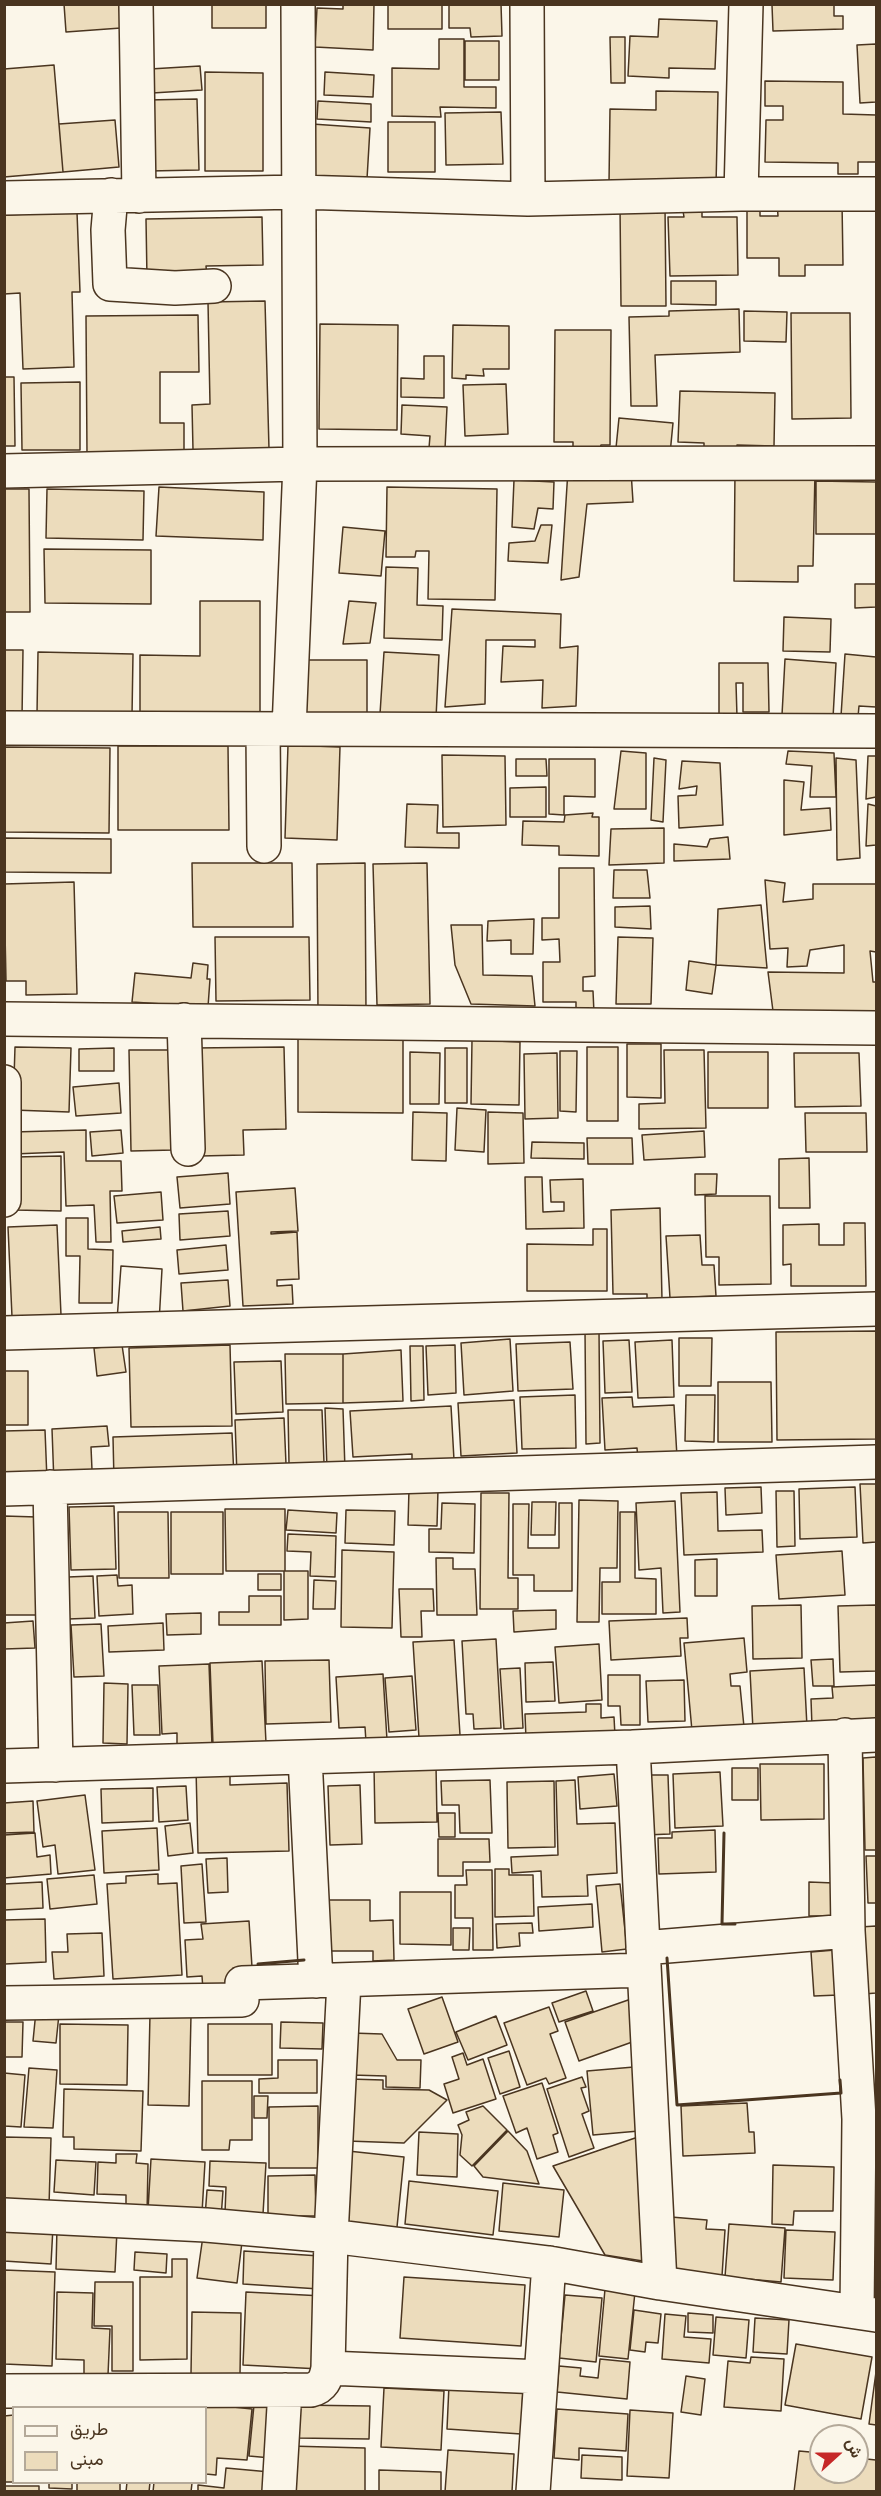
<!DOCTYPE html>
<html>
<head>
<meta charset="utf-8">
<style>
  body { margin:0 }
  #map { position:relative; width:881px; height:2496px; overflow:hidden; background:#fbf6e9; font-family:Cabin,Vazirmatn,sans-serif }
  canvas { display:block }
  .frame { position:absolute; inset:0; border:6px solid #4a3520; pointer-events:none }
  .legend { position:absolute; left:12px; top:2406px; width:195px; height:78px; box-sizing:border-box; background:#fbf6e9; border:2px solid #b4a999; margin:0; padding:8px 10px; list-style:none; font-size:18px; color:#4a3520 }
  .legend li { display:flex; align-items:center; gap:12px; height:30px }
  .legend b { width:30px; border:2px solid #b4a999 }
  .north { position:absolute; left:809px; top:2424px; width:60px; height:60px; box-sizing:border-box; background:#fbf6e9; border:2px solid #b4a999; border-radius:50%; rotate:69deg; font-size:16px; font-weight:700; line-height:24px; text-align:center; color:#4a3520 }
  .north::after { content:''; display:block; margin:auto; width:21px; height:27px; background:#c62828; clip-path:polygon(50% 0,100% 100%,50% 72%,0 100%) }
</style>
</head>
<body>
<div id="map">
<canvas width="881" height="2496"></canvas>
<div class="frame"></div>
<ul class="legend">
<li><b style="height:8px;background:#fbf6e9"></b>طريق</li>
<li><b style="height:16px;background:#ecdcbc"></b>مبنى</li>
</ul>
<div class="north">ش</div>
</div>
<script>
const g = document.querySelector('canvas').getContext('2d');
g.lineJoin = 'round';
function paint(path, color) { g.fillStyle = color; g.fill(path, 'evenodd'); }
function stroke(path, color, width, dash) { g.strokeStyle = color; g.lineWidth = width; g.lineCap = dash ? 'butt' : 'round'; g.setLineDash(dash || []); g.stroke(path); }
const building = new Path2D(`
  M64,4H119L121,28L66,32Z
  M212,4H266V28H212Z
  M343,4H374L373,50L315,47L317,8L343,9Z
  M388,4H442V29H388Z
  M449,4H501L502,36L471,37L470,28H449Z
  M834,4V16H843V29L773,31L772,5L761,4Z
  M659,19L717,21L715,69L669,68V78L628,76L630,36L658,37Z
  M610,37H625V83H611Z
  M439,39H464V87H496V108L440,107L441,117L392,116V68L439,69Z
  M465,41H499V80H465Z
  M876,44V102L860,103L857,45Z
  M54,65L63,172L4,177V69Z
  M200,66L202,90L152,93L150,69Z
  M205,72L263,73V171H205Z
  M325,72L374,75L373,97L324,95Z
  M765,81L843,82V114L876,115V162H858V174H838V163L765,162L766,120H783V106H765Z
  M656,91L718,92L716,186L609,183L610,109L656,110Z
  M197,99L199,170L149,171L147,100Z
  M318,101L371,104V122L317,119Z
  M501,112L503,164L446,165L445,113Z
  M115,120L119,167L63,172L59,124Z
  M388,122H435V172H388Z
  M312,124L370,128L367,179L310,176Z
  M777,202H842L843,265H805V276H779V258H747V210L760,209V216H778Z
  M620,206H665L666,306H621Z
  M702,210V217H737L738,275L670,276L668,217H684L683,211Z
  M77,212L80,292H72L74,367L23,369L20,293L4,294V215Z
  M262,217L263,265L206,266L207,277L147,279L146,219Z
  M671,281H716V305L671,304Z
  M265,301L269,449L193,450L192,405L210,404L208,302Z
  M739,309L740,352L655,355L657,406H631L629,317L669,316V311Z
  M744,311L787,312L786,342L744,341Z
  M791,313H850L851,418L792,419Z
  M198,315L199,372H160V423H184V453L87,454L86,316Z
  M320,324L398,325L397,430L319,429Z
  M453,325L509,326V369H483L484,376L466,375V379L452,378Z
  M555,330H611L610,445H601L599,451L573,450V442H554Z
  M424,356H444V398L401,397V378L424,379Z
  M4,377H14L15,446H4Z
  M80,382V450H22L21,383Z
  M506,384L508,434L465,436L463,385Z
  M680,391L775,393L774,446L737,445V457L704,455V443L678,442Z
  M402,405L447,407L445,449L429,448L430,436L401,434Z
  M619,418L673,423L670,454L616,448Z
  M568,470L631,471L633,502L587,504L579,577L561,580Z
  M735,471L815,472L813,566H798V582L734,581Z
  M514,480L554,482L553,509L538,508L534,529L512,527Z
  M816,481L876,482V534H816Z
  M159,487L264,492L263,540L156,536Z
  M387,487L497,489L495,600L428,599L429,551H416L415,557H386Z
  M4,489H29L30,612H4Z
  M47,489L144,491L143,540L46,538Z
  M541,525H552L548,563L508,561L509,543L535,541Z
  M343,527L385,531L381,576L339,573Z
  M44,549L151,550V604L45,603Z
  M386,567L418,568L417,605L443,606L442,640L384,638Z
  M855,584H876V607L855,608Z
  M200,601H260V719H140V655L200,656Z
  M349,601L376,603L370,643L343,644Z
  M452,609L561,614L560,648L578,646L576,706L542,708L543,680L501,682L503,646L535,647V640H486L485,704L445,707Z
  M784,617L831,619L830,652L783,651Z
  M4,650H23L22,718L4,717Z
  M38,652L133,654L132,716L37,714Z
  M384,652L439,655L436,718L380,714Z
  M845,654L876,657V707L859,706L858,717L841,716Z
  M785,659L836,663L833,718L782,715Z
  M306,660H367V718H306Z
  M719,663H768L769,712H743V683H736L737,717H719Z
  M288,745L340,747L337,840L285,838Z
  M118,746H228L229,830H118Z
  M4,747L110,748L109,833L4,832Z
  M621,751L646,753V809H614Z
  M788,751L834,753L836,797H810L812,766L786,764Z
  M442,755L505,756L506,825L443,827Z
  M868,756H876V797L866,799Z
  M654,758L666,760L663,822L651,820Z
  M836,758L856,760L860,858L837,860Z
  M516,759H546L547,776H516Z
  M549,759H595V797L564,796V815L549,814Z
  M682,761L720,763L723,825L679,828L678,796L696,795L697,786L679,789Z
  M784,780L804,782L801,810L830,808L831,830L784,835Z
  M546,787V817H510V788Z
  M407,804L438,805L437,833H459V848L405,847Z
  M868,804L876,806V845L866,846Z
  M593,813L592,817H599V856L559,855V846L522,845L523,821L564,822L565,815Z
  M664,828V863L609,865L611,829Z
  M728,837L730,859L674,861V844L707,847L710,839Z
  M4,838L111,839V873L4,872Z
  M192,863H292L293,927H193Z
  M365,863L366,1012L318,1013L317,864Z
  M427,863L430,1004L377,1005L373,864Z
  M559,868H594L595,976L583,977V991H593L594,1013L576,1014V1002H543V962H560L559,939L542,940V918H559Z
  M614,870H647L650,898H613Z
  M765,880L785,883L783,902L813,899V884H876V952L870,951L873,982H876V1017L774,1019L768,972L844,973V945L810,950L807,966L787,967L788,948L770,949Z
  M74,882L77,994L26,995V981H6L4,884Z
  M761,905L767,968L716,965L718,909Z
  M650,906L651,929L615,927V907Z
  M534,919L533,954H511V940L487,941L488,921Z
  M451,925H482L483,975L532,976L535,1006L471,1004L455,965Z
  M215,937H309L310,1000L216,1001Z
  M618,937L653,938L651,1004H616Z
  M689,961L716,965L712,994L686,990Z
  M193,963L208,965L207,979H210L208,1007L132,1002L135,973L191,978Z
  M298,1037L403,1038V1113L298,1112Z
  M472,1040L520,1042L519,1105L471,1104Z
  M627,1044H661V1098L627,1097Z
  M15,1047L71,1048L69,1112L13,1110Z
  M284,1047L286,1129L243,1130L244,1155L200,1156L194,1048Z
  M587,1047H618V1121H587Z
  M114,1048V1071H79V1049Z
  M445,1048H467V1103H445Z
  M129,1050H171L174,1150L131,1151Z
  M664,1050H704L706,1128L639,1129V1104L665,1103Z
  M560,1051H577L576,1112L560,1111Z
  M410,1052L440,1053L439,1104H410Z
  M708,1052H768V1108H708Z
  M557,1053L558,1118L525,1119L524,1054Z
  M794,1053H859L861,1106L795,1107Z
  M119,1083L121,1113L76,1116L73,1087Z
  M457,1108L486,1110L484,1152L455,1150Z
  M413,1112L447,1113L446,1161L412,1160Z
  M488,1112L523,1113L524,1163L488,1164Z
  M805,1113H866L867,1152H806Z
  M86,1130V1161H121L122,1191H110L111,1242H96L94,1205L66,1206L64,1152L13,1154V1132Z
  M121,1130L123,1153L92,1156L90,1132Z
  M704,1131L705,1157L644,1160L642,1135Z
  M587,1138H632L633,1164H588Z
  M532,1142L584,1143V1159L531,1158Z
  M61,1156V1211L15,1210V1157Z
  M809,1158L810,1208H779V1159Z
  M228,1173L230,1204L180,1208L177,1177Z
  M695,1174H717L716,1194L695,1195Z
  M525,1177H542L543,1212L564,1211V1202H551L550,1180L583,1179L584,1228L526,1229Z
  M295,1188L298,1231L271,1232V1234L297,1232L299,1279L277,1280V1286L292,1285L293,1304L243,1306L236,1192Z
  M161,1192L163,1220L117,1223L114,1196Z
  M705,1196H770L771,1284L719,1285V1257H706Z
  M660,1208L662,1300H647V1294H613L611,1210Z
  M228,1211L230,1236L180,1240L179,1214Z
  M66,1218H88V1249L113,1250L112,1303H79L80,1256H66Z
  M844,1223H865L866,1286H791V1264L783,1265V1225L819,1224V1245H844Z
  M57,1225L61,1315L12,1317L8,1227Z
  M160,1227L161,1239L123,1242L122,1231Z
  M593,1229H607V1291H527V1244L593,1245Z
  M700,1235L702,1265H714L716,1296L670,1298L666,1236Z
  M226,1245L228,1270L179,1274L177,1250Z
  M121,1266L162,1269L159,1323L117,1320Z
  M121,1266L162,1269L159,1323L117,1320Z
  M228,1280L230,1306L183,1311L181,1283Z
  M585,1330H599L600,1443L586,1444Z
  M876,1331V1439L777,1440L776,1332Z
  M679,1338H712L711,1386H679Z
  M510,1339L513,1391L464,1395L461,1343Z
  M629,1340L632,1392L605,1393L603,1341Z
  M672,1340L674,1397L638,1398L635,1342Z
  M570,1342L573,1389L518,1391L516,1344Z
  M122,1345L126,1372L97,1376L94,1348Z
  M230,1345L232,1426L131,1427L129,1348Z
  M455,1345L456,1393L428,1395L426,1346Z
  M410,1346H423L424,1400L411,1401Z
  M401,1350L403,1401L343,1403V1354Z
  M285,1354H343V1403L286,1404Z
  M281,1361L283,1412L236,1414L234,1362Z
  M4,1371H28V1425H4Z
  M718,1382H771L772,1442H718Z
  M575,1395L576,1448L522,1449L520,1397Z
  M686,1395H715L714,1442L685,1441Z
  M632,1397L633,1407L674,1405L677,1457L638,1459L637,1448L605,1450L602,1398Z
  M514,1400L517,1453L461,1456L458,1403Z
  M451,1406L454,1460L412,1462V1454L353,1457L350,1411Z
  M325,1408L343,1409L345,1470H327Z
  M288,1410H322L324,1463L289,1464Z
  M284,1418L286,1464L237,1476L235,1420Z
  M107,1426L109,1446L91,1447L92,1470L54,1484L52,1429Z
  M45,1430L47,1480L4,1481V1431Z
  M232,1433L234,1478L114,1481L113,1437Z
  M860,1484H876V1542L863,1543Z
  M761,1487L762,1513L726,1515L725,1488Z
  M855,1487L857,1537L800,1539L799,1489Z
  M409,1489H438L437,1526L408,1525Z
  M776,1491H794L795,1546L777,1547Z
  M717,1492L718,1531L762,1530L763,1552L684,1555L681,1493Z
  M481,1493H509L508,1578H518V1609H480Z
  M579,1500L618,1501L617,1568H600L599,1622H577Z
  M675,1501L680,1612L663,1613L661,1568L639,1570L636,1503Z
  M532,1502H556L555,1535H531Z
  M442,1503L475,1504L474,1553L429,1552V1529H441Z
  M559,1503H572V1591H534V1575H513V1504H529L528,1548H559Z
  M114,1506L116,1569L71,1570L69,1507Z
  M225,1509H285V1571H226Z
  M288,1510L337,1513L336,1533L286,1530Z
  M346,1510L395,1511L394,1545L345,1543Z
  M118,1512H168L169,1578H119Z
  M171,1512H223V1574H171Z
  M620,1512H635V1578L656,1579V1614H602V1582H620Z
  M4,1516L37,1517L36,1615H4Z
  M288,1534L336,1536L335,1577L310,1576L311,1552L287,1551Z
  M342,1550L394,1552L392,1628L341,1627Z
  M842,1551L845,1595L779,1599L776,1555Z
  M436,1558H453V1569H475L477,1615H437Z
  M717,1559V1596H695V1560Z
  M284,1571H308V1619L284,1620Z
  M258,1574H281V1590H258Z
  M117,1575L118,1586L132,1585L133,1614L99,1616L97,1576Z
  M93,1576L95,1618L68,1619V1577Z
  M314,1580L336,1581L335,1609H313Z
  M399,1589H433L434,1611H421L422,1637H401Z
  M249,1596H281V1625H219V1612H249Z
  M801,1605L802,1658L753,1659L752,1606Z
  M876,1605V1671L840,1672L838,1606Z
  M556,1610V1629L514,1632L513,1611Z
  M201,1613V1634L167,1635L166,1614Z
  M687,1618L688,1638H680L681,1656L611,1660L609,1621Z
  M33,1621L35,1648L4,1649V1623Z
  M163,1623L164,1650L109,1652L108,1626Z
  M101,1624L104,1676L74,1677L71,1625Z
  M744,1638L747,1672L730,1674L731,1686H740L744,1727L692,1731L684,1643Z
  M496,1639L501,1728L474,1729L473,1714H466L462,1641Z
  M454,1640L460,1735L419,1738L413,1642Z
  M599,1644L602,1700L559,1703L555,1647Z
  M833,1659L834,1686H813L811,1660Z
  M329,1660L331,1722L266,1724L265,1661Z
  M262,1661L266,1743L213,1745L210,1663Z
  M553,1662L555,1701L526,1702L525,1663Z
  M209,1664L212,1746L177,1747V1733L162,1734L159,1666Z
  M520,1668L523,1728L504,1729L500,1669Z
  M804,1668L807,1727L753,1730L750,1671Z
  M383,1674L387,1740L366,1742L365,1727L339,1728L336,1677Z
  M608,1675H640V1725H621L620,1706H608Z
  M412,1676L416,1730L389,1732L385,1678Z
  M684,1680L685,1721L648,1722L646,1681Z
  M104,1683L128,1684L127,1744L103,1743Z
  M132,1685H158L160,1735H134Z
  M876,1685V1724L812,1727L811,1699L833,1698L832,1687Z
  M586,1704H601V1718L614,1717L615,1736L526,1739L525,1714L586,1712Z
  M876,1757V1850H865L863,1758Z
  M760,1764H824V1819L761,1820Z
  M436,1765L437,1822L375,1823L374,1766Z
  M230,1766V1785L287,1783L289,1851L198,1853L196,1768Z
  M732,1768H758V1800H732Z
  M720,1772L723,1826L675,1828L673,1774Z
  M614,1774L617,1806L580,1809L578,1777Z
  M644,1775H668L670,1834L645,1835Z
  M490,1780L492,1833H460L459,1805H442L441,1781Z
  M575,1780L577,1824L615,1823L617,1873L587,1875L588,1896L542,1897L541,1871L512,1873L511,1857L558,1855L556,1781Z
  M554,1781L555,1847L508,1848L507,1782Z
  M360,1785L362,1844L330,1845L328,1786Z
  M186,1786L188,1820L159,1822L157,1787Z
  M153,1788V1821L102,1823L101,1789Z
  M85,1795L95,1870L58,1874L55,1845L43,1847L37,1801Z
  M33,1801L34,1832L4,1833V1803Z
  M438,1813H455V1837H439Z
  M190,1823L193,1853L168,1856L165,1826Z
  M157,1828L159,1870L104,1873L102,1831Z
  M715,1830L716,1872L659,1874L658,1838H672V1832Z
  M35,1833L37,1857L50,1855L51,1874L4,1878V1835Z
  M438,1839H489L490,1862H463V1876H438Z
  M866,1856H876V1903H868Z
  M227,1858L228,1892L208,1893L206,1859Z
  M202,1864L206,1922L184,1923L181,1866Z
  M495,1869H509V1875H533L534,1916L495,1917Z
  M466,1870H492L493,1950H473V1918H455V1885H467Z
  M158,1874V1884L177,1883L182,1975L113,1979L107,1884L126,1883V1876Z
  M94,1875L97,1904L50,1909L47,1879Z
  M42,1882L43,1908L4,1910V1884Z
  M809,1882L834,1883V1916H809Z
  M620,1884L627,1949L602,1952L596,1886Z
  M400,1892H451V1945L400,1944Z
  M327,1900H370V1921L393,1920L394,1960L373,1961V1951H328Z
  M592,1904L593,1927L539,1931L538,1907Z
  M45,1919L46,1962L5,1964L4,1920Z
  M249,1921L252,1967L233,1968L234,1988L203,1990L202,1976L187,1977L185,1940L203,1939L201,1924Z
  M532,1923L533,1933H519L520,1946L497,1948L496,1924Z
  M876,1926V1993L864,1994L860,1927Z
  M453,1928H470L469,1950H453Z
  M102,1933L104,1976L54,1979L52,1952H68L67,1934Z
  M835,1950L839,1995L814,1996L811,1952Z
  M586,1991L593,2011L559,2022L552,2003Z
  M442,1997L458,2042L424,2054L408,2009Z
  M631,1999L635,2041L579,2061L565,2022Z
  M549,2007L558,2031L550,2034L566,2078L549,2084L546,2078L527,2085L504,2023Z
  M36,2011L59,2014L56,2043L33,2041Z
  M150,2014L191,2015L189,2106L148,2105Z
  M496,2016L507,2045L468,2060L456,2032Z
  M4,2022H23L22,2057H4Z
  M281,2022L323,2023L322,2049L280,2048Z
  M60,2024L128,2025L127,2085L60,2084Z
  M208,2024H272V2075H208Z
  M351,2033L382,2034L397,2060H421L420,2088L386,2087V2076L351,2075Z
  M509,2051L520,2087L500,2094L488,2058Z
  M463,2053L467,2065L483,2059L496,2099L453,2113L444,2084L459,2079L452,2057Z
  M278,2060H317V2093H259V2079L278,2078Z
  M634,2067L639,2131L593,2135L587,2071Z
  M29,2068L57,2070L53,2128L24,2127Z
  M4,2073L25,2075L21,2127L4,2126Z
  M582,2077L586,2087L581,2088L589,2111L582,2114L594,2148L569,2157L547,2089Z
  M349,2079L383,2080V2089L429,2090L447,2100L404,2143L347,2141Z
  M202,2081H252V2140H230L229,2150H202Z
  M542,2083L558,2133L553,2135L558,2152L537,2159L527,2128L516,2133L503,2096Z
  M64,2089L143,2091L141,2151L74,2149V2137H63Z
  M254,2096H268L267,2118H254Z
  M747,2103L749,2132H754L755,2153L683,2156L681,2106Z
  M318,2106V2168H269V2107Z
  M483,2106L507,2130L472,2166L460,2155L462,2135L458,2125L469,2120L466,2112Z
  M508,2131L527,2151L539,2184L483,2177L474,2166Z
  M419,2132L458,2134L457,2177L417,2175Z
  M641,2136L649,2262L605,2255L553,2166Z
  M4,2137L51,2138L49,2206L4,2204Z
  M348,2151L404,2157L396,2237L340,2232Z
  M116,2154H137L136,2163L148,2164L147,2214H126V2195L97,2194L98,2162L116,2163Z
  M151,2159L205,2162L202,2213L148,2210Z
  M56,2160L96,2162L94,2195L54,2192Z
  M210,2161L266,2163L263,2214L225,2213L226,2187L209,2186Z
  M773,2165L834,2167L833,2211H794L793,2225L772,2224Z
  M315,2175L316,2216H268V2176Z
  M409,2181L498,2191L493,2235L405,2224Z
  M503,2183L564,2190L559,2237L499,2231Z
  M207,2190L223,2191L221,2218L205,2217Z
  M671,2217L707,2220L706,2229L725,2230L722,2276L666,2272Z
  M4,2224L53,2227L51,2264L4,2261Z
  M729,2224L785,2228L781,2282L725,2277Z
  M57,2227L117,2230L115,2272L56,2269Z
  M786,2230L835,2232L833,2280L784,2278Z
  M203,2236L242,2242L237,2283L197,2278Z
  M244,2251L320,2256L319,2289L243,2284Z
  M135,2252L167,2254L166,2273L134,2270Z
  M868,2257H876V2308L865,2307Z
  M172,2259H187V2359L140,2360V2277H172Z
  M4,2270L55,2272L52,2366L4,2364Z
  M404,2277L525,2285L521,2346L400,2338Z
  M95,2282H133V2371H112V2326H94Z
  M605,2289L635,2292L628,2359L599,2356Z
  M57,2292L93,2293L92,2328L110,2329L108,2375H84V2360L56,2359Z
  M246,2292L323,2296L320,2369L243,2365Z
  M565,2295L602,2298L596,2362L559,2358Z
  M634,2310L661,2314L658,2343L646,2342L645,2352L630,2350Z
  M192,2312L241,2313L240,2374H191Z
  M688,2313L713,2315V2333L688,2332Z
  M665,2314L686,2316L684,2337L711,2339L709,2363L662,2359Z
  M716,2317L749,2320L746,2358L713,2355Z
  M755,2318L789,2320L787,2354L753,2352Z
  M796,2344L872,2357L861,2419L785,2405Z
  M751,2357L784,2359L781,2411L724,2407L728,2361L750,2363Z
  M600,2359L630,2362L627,2399L557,2392L559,2366L581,2368L580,2376L598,2378Z
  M876,2372V2425L869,2424Z
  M686,2376L705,2379L701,2415L681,2412Z
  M449,2385L523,2389L521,2434L447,2429Z
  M384,2388L444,2391L441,2450L381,2447Z
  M205,2404L252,2409L247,2460L217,2458L216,2475L206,2474Z
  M254,2405L276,2407L271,2458L249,2456Z
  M296,2405L370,2406L369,2439L296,2438Z
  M557,2409L628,2414L626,2451L579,2448V2460L554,2458Z
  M630,2410L673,2413L669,2478L627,2476Z
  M14,2415V2482H4V2416Z
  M289,2446L365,2448V2492H289Z
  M448,2450L514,2454L512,2492H445Z
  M799,2451L821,2453V2472H857V2458L876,2460V2492H794Z
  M582,2455L622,2457V2480L581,2478Z
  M226,2468L270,2472L268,2492H198V2485L224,2488Z
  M379,2470L441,2472V2492H379Z
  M49,2482H72V2489L49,2488Z
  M77,2482H120V2492H77Z
  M127,2482H150L149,2492H126Z
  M154,2482L192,2483L191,2492H153Z
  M4,2486H39V2492H4Z`);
const minor = new Path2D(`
  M136,4L139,196
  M527,4L528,199
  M741,194L746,4
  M111,195L108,230L110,284L175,288L214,286
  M4,198L299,192L528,199L741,194H876
  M4,471L300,464L876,463
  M4,728L876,731
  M289,729L300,464L298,4
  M263,730L264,846
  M4,1019L876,1028
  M184,1020L188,1149
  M4,1082V1200
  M4,1333L876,1309
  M50,1487L56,1765
  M4,1489L876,1462
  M845,1735L848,1931L859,2119L857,2312
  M633,1747L660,2283
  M305,1757L316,1981
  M4,1766L633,1747L876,1735
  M643,1948L848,1931
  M4,2003L242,2000V1983L644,1970
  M4,2215L206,2225L331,2236L549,2263L660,2283L876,2315
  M328,2368L541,2377
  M4,2391L311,2390C323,2387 326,2379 328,2368L331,2236L344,1981
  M279,2492L285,2390
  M533,2492L549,2263`);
const wall = new Path2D(`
  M724,1833L722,1924H735
  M667,1958L677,2105L841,2093L840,2080
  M258,1964L304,1960`);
paint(building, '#ecdcbc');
stroke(building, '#4a3520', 1.5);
stroke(minor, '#4a3520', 36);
stroke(minor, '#fbf6e9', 33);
stroke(wall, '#4a3520', 3);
</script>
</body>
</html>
